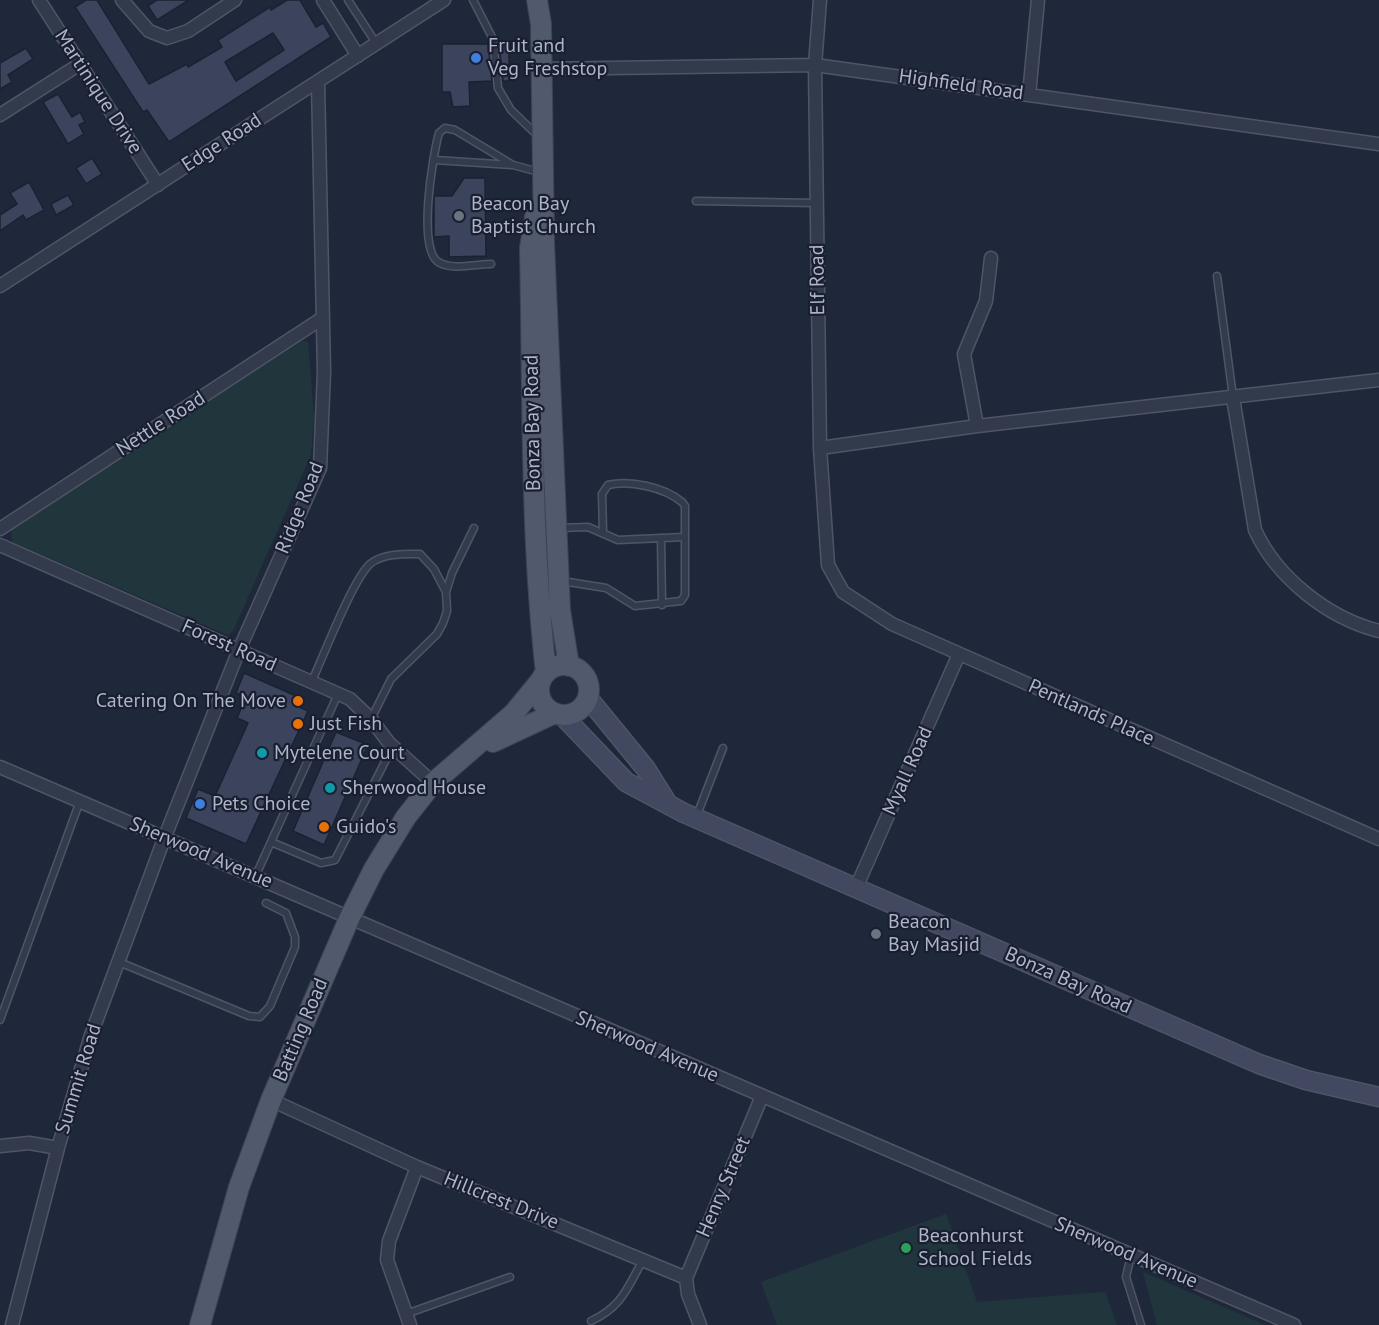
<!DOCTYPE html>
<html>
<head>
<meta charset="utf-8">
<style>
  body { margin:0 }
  canvas { display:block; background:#1f283b }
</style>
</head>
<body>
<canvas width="1379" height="1325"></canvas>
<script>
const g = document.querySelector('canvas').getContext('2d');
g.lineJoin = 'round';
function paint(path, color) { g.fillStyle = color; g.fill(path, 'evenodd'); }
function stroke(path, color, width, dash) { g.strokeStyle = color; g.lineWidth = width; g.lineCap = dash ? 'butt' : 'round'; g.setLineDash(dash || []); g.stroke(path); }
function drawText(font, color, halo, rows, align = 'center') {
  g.font = font + ' "PT Sans",sans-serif'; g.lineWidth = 4.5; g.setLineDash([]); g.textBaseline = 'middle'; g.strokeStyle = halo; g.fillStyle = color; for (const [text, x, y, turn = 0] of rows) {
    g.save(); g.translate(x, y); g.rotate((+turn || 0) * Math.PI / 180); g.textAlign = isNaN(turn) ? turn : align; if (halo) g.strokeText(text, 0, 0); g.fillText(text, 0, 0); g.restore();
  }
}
const green = new Path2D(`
  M302,341L308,342L314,417L311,455L233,631L228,635L12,542L11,531L19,522Z
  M946,1214L977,1302L1105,1292L1117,1325H777L761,1282Z
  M1143,1272L1265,1325H1157Z`);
const building = new Path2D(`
  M86,0H97L149,84L187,64L188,67L222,47L218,40L270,7L271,10L287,0H300L316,27L323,23L331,37L169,142L147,110L143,112L75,7ZM273,33L284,50L236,81L225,62Z
  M157,0H189L157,20L148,6Z
  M442,44H488L492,81L469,82L470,106L453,107L450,92H442Z
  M499,44H509V81H503Z
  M26,48L33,59L8,75L12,82L0,89V63Z
  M58,94L72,117L80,112L85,122L79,125L84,134L68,144L43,102Z
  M92,158L102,174L86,184L76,168Z
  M464,178H485L486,256L449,257V236L434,237V196H452Z
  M29,182L44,210L26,220L23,215L0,231V215L17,204L10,193Z
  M68,195L74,205L56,215L51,204Z
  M244,673L303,699L299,707L308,711L246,844L186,818L198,789L215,796L248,723L237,718L246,697L236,693Z
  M336,732L368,745L324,845L293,831Z`);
const lane = new Path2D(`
  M348,0L376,43
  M473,0L493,39L498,88L511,110L537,135
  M435,160L512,165
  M696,201L816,203
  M491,264C476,264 453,270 440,263C416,253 433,154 439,133L445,128L455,130L513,165L539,172
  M1217,276L1233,397
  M559,528L588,527L618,540L684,537
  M661,538L662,605
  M562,581L606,588L635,606L681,601L685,595V506L682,502C664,487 630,480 608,485L602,494L603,532
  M312,681C323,657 353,579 370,564C383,553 405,554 420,554L434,569L446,592
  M371,719L391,679L437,634L443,623L447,611L446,592L452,573L474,528
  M697,815L723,748
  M271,842L321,863L335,860L393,746
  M256,875L338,694
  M119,962L249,1016L260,1017L270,1006L295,947V937L286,913L266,903
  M0,1020L80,801
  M1131,1255L1126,1277L1141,1325
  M406,1314L510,1277
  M591,1321C622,1307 627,1288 643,1260`);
const street = new Path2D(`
  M39,0L158,185
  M122,0L149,31L167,38L188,31L235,0
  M323,0L358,56
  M820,0L815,65L820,448L828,565L843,592L892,624L1379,839
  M541,69L815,65L1379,144
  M1029,95L1038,0
  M0,115L80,64
  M0,286L444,0
  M1233,398L1255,530C1277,578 1328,618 1379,631
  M977,426L964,354L986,301L991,258
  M820,448L977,426L1379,380
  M0,529L321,319
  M0,545L350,699L371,719L389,743L433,783
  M0,767L1294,1325
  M856,888L959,654
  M271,1100L417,1167L686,1278L688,1294L700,1325
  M0,1146L29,1143L58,1148
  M686,1278L762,1096
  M12,1325L58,1148L91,1035L164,839L239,650L320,468L324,372L318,82
  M410,1325L387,1260L389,1241L417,1167`);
const secondary = new Path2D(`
  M588,698L646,769L666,801
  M562,715L626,782L684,813L1259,1064L1306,1080L1379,1097`);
const primary = new Path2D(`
  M537,0L541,24L544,243L560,610L569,666
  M535,217L530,248C533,390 530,532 546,673
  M539 690a25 25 0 1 1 50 0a25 25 0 1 1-50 0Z
  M493,742L555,713
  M200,1325L239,1187L271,1100L349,919L374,869L406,817L433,783L514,713L541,680`);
const markers = [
  [476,58,6,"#3f7fe0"],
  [459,216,6,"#6b7280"],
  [298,701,6,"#e8710a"],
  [298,724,6,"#e8710a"],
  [262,753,6,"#0f9aa8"],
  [330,788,6,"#0f9aa8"],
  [200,804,6,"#3f7fe0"],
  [324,827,6,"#e8710a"],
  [876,934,6,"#6b7280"],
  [906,1248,6,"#2e9e5b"]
];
const poiNames = [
  ["Fruit and",488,46],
  ["Veg Freshstop",488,69],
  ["Beacon Bay",471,204],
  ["Baptist Church",471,227],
  ["Catering On The Move",286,701,"right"],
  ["Just Fish",310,724],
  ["Mytelene Court",274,753],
  ["Sherwood House",342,788],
  ["Pets Choice",212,804],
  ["Guido's",336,827],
  ["Beacon",888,922],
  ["Bay Masjid",888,945],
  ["Beaconhurst",918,1236],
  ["School Fields",918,1259]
];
const streetNames = [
  ["Highfield Road",961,85,8],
  ["Martinique Drive",98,92,57],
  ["Edge Road",222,143,-33],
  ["Elf Road",818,280,-91],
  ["Bonza Bay Road",533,423,-91],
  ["Nettle Road",161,424,-33],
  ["Ridge Road",300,508,-68],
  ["Forest Road",229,646,24],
  ["Pentlands Place",1091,713,24],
  ["Myall Road",908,771,-66],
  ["Sherwood Avenue",201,853,23],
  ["Bonza Bay Road",1068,981,24],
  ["Batting Road",301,1030,-67],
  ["Sherwood Avenue",647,1047,23],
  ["Summit Road",79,1079,-73],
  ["Henry Street",724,1187,-67],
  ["Hillcrest Drive",501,1201,22],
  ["Sherwood Avenue",1126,1253,23]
];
paint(green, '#21363c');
paint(building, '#3b445c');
stroke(building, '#1b2132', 1.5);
stroke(lane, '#4e5566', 9);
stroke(street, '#4e5566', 15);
stroke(secondary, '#4e5566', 21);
stroke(primary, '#3d4355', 22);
stroke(lane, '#333a4c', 6);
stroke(street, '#333a4c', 12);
stroke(secondary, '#41485f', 18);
stroke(primary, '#51596c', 20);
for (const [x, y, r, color] of markers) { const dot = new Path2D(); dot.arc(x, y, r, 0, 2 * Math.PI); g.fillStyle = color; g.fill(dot); stroke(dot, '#191f30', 2); }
drawText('20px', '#aeb5c8', '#191f30', poiNames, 'left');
drawText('20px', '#aeb5c8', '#191f30', streetNames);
</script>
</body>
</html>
